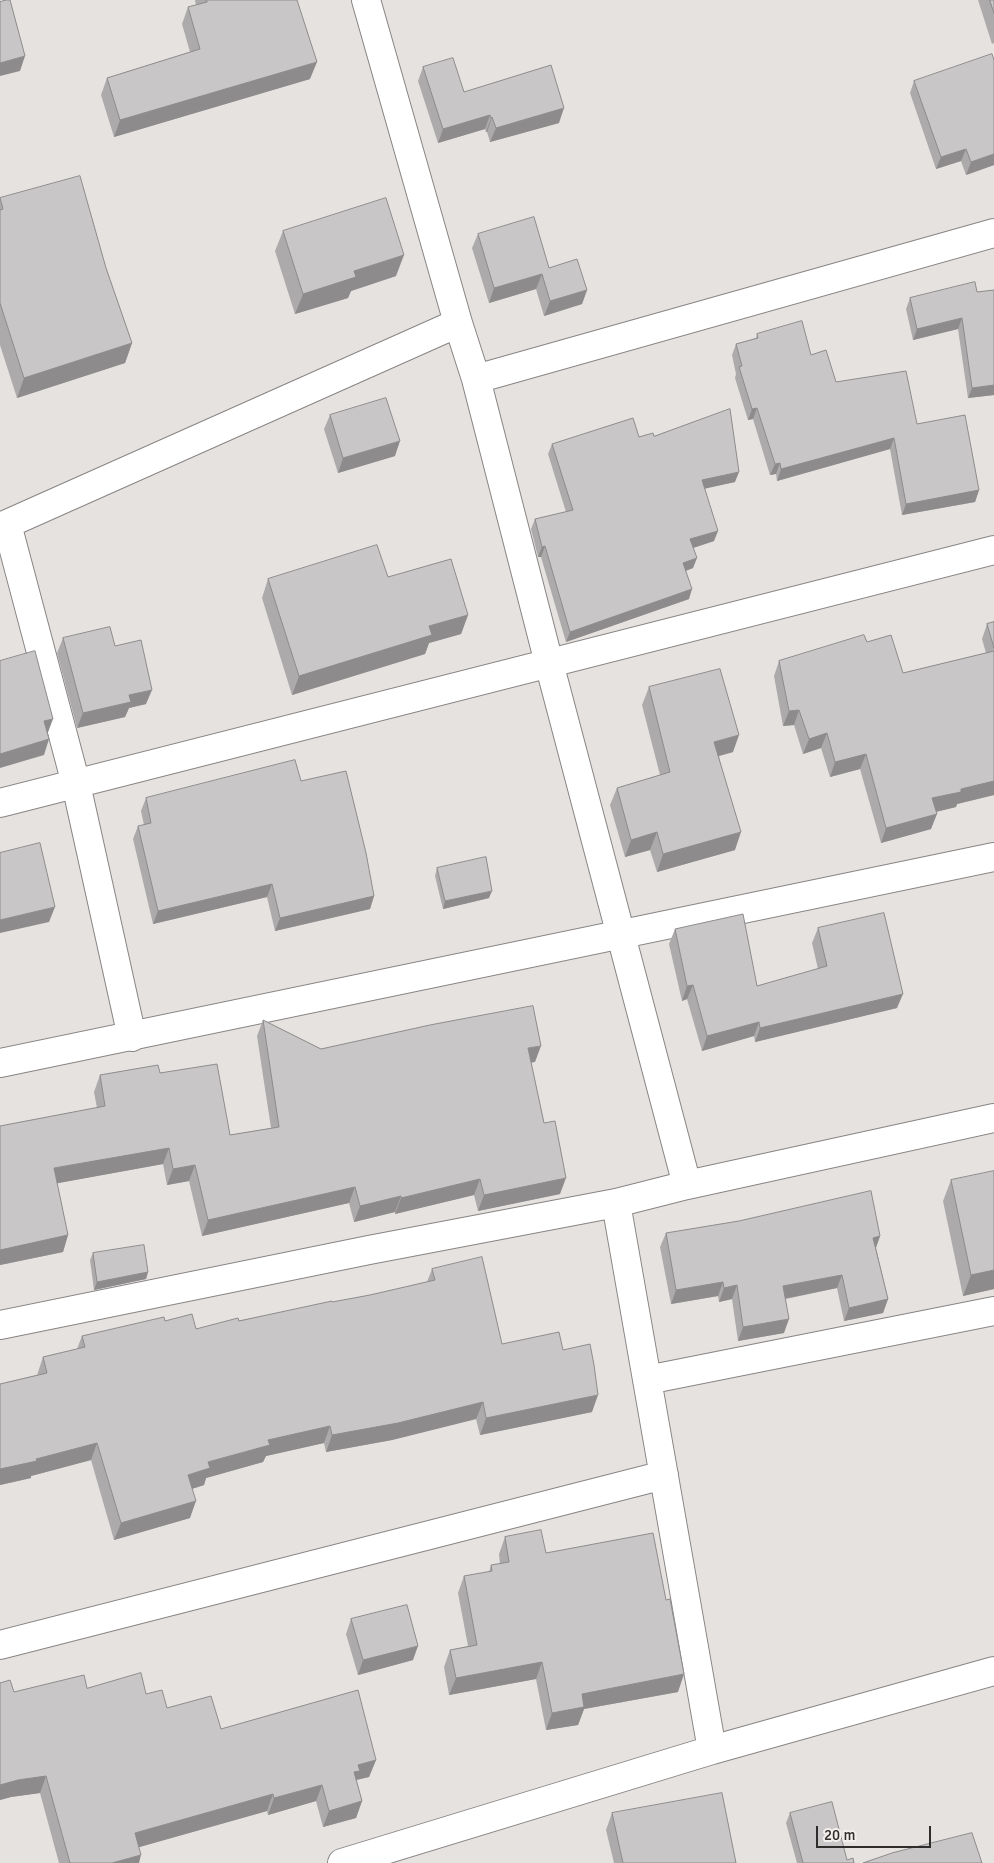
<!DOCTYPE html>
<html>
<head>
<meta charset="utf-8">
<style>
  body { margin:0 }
  #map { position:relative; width:994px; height:1863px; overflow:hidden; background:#e5e2e0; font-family:Signika,sans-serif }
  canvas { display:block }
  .scale { position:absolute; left:816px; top:1826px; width:115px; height:22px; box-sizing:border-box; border:2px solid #2e2d2c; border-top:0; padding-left:6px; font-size:15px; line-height:18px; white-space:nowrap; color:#2e2d2c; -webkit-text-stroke:4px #f3efed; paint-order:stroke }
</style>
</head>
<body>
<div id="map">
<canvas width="994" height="1863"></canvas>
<div class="scale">20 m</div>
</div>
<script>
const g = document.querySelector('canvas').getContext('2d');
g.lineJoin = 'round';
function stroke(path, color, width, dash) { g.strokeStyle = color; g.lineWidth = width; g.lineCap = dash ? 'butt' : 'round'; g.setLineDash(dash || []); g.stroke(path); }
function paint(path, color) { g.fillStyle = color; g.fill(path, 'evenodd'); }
const minor = new Path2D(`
  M366,0L458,323L476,379L549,663L687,1185
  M476,379L994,233
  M0,803L994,550
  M132,1037L76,784L7,524L458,323
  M0,1063L994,857
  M616,1203L712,1750
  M0,1325L369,1250L616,1203L687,1185L994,1118
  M647,1380L994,1311
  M0,1645L664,1475
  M342,1863L712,1750L994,1671`);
const wall = new Path2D(`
  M195,0H297L310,79L114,137L101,95L107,78L190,52L182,24L188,7L196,5Z
  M978,0H994V43L992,44Z
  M994,60V165L966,175L961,161L936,169L910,93L914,81Z
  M423,67L464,92L559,123L490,142L487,132H486L485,129L438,143L418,81Z
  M0,198L106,268L132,343L125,363L17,398L0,345Z
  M283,231L396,276L351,291L348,298L295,314L275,251Z
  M478,234L549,268L587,290L582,304L544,316L536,289L489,303L472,248Z
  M977,292L994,395L968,398L958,329L913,340L906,309L910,298Z
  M757,334L811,355L836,382L917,424L979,490L975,502L902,515L890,449L777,481L776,474L770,475L753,419L748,420L735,378L736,374L732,355L736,344L756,338Z
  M330,415L395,456L338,473L324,429Z
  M654,436L735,482L705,488L714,541L693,548V568L686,571L689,599L566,642L541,557H538L531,529L535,519L566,512L548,454L552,444L639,437Z
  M388,577L468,615L461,634L429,643L425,654L292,695L262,598L268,579Z
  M994,622V795L957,804L956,807L936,812L931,829L881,843L860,769L830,777L821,748L803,754L794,725L783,726L774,676L779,661L867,642L903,673L986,653L982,639L987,624Z
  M63,638L115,646L146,704L129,708L125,717L77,728L57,653Z
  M649,687L733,752L719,756L735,850L657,872L650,850L625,857L610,805L617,788L660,775L642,705Z
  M301,781L374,896L370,909L275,931L267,897L153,924L133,839L138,826L144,825L141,811L146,798Z
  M437,868L489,898L443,909L435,876Z
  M818,928L897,1008L755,1042L754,1036L702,1051L687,999L682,1001L669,944L675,929L757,986L818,969L812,943Z
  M263,1020L321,1049L535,1062H531L544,1123L560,1194L478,1211L474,1195L395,1214V1212L354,1222L349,1203L202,1236L189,1181L167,1185L163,1164L57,1183L68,1235L63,1252L0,1265L97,1108L94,1092L100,1075L160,1073L230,1135L271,1128L257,1036Z
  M951,1180L994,1289L963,1296L943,1201Z
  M666,1233L880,1236L876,1248L888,1299L883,1313L844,1321L837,1288L786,1299L784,1333L738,1341L732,1299L719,1302L718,1296L671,1304L660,1247Z
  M93,1253L148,1272L146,1279L94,1290L90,1260Z
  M432,1269L502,1344L563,1350L592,1412L480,1435L476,1419L392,1440L326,1452L324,1443L266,1456L263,1462L206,1478L204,1485L192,1489L190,1518L114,1540L91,1460L31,1476V1478L0,1485V1384L37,1375L43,1357L77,1349L82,1336L165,1321L196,1329L370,1295L427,1282Z
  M505,1537L546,1553L678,1692L584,1709L578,1725L546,1730L536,1679L449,1695L444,1667L450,1650L468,1646L458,1593L464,1576L489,1572L491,1565L500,1564L499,1554Z
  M351,1619L413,1660L358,1675L346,1634Z
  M0,1683L14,1692L87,1688L146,1694L167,1708L221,1729L376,1760L369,1777L356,1780L362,1801L356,1818L323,1827L316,1801L268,1815L267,1811L139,1847V1863H59L40,1793L11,1797L0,1800Z
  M612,1813L736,1863H614L606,1830Z
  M790,1813L847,1860L854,1863H797L786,1823Z`);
const shadedWall = new Path2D(`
  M25,56L20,71L0,76V63Z
  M317,62L310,79L114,137L120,120Z
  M564,108L559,123L490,142L496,128Z
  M490,115L485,129L438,143L443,129Z
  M492,117L487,132H486L491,118Z
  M966,149L961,161L936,169L941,157Z
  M994,154V165L966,175L971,162Z
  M404,255L396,276L351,291L348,298L295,314L303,294L354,271Z
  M542,274L536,289L489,303L494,288Z
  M587,290L582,304L544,316L550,301Z
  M962,318L958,329L913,340L917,329Z
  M132,343L125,363L17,398L24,378Z
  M994,385V395L968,398L972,388Z
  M757,408L753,419L748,420L752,409Z
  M894,438L890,449L777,481L781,469Z
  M400,441L395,456L338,473L343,458Z
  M780,463L776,474L770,475L775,464Z
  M739,472L735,482L699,490L702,480Z
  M979,490L975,502L902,515L906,504Z
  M718,531L714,541L687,550L690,539Z
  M545,546L541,557H538L542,547Z
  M697,558L693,568L679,573L683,563Z
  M692,589L689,599L566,642L570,632Z
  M468,615L461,634L429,643L425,654L292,695L299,676L429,626Z
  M152,690L146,704L129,708L125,717L77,728L83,713L129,695Z
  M799,710L794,725L783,726L789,711Z
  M53,719L47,735L44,721Z
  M827,733L821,748L803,754L809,739Z
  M739,735L733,752L708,759L714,742Z
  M49,739L44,755L0,768V754Z
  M866,754L860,769L830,777L835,762Z
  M994,781V795L957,804L956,807L927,814L932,798L961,789Z
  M937,814L931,829L881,843L886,828Z
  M657,832L650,850L625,857L631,840Z
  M741,832L735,850L657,872L663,854Z
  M272,884L267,897L153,924L158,911Z
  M492,891L489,898L443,909L445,901Z
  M374,896L370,909L275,931L280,918Z
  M55,907L49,922L0,933V920Z
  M693,985L687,999L682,1001L687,986Z
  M903,994L897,1008L755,1042L760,1028Z
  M759,1022L754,1036L702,1051L707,1036Z
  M541,1046L535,1062L522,1064L528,1048Z
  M169,1148L163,1164L48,1185L54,1168Z
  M195,1165L189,1181L167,1185L173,1169Z
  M566,1178L560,1194L478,1211L484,1195Z
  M480,1179L474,1195L395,1214L401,1198Z
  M355,1187L349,1203L202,1236L208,1220Z
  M401,1196L395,1212L354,1222L360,1206Z
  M68,1235L63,1252L0,1265V1250Z
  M880,1236L875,1250L873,1238Z
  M994,1270V1289L963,1296L971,1275Z
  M148,1272L146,1279L94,1290L97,1282Z
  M842,1275L837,1288L778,1300L783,1286Z
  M723,1282L718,1296L671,1304L676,1290Z
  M737,1285L732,1299L719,1302L724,1288Z
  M888,1299L883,1313L844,1321L849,1308Z
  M789,1319L784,1333L738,1341L743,1327Z
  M598,1395L592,1412L480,1435L486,1418Z
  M483,1402L476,1419L392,1440L326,1452L332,1435Z
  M330,1426L324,1443L266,1456L263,1462L206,1478L204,1485L182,1492L188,1475L208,1462L268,1440Z
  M97,1443L91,1460L31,1476V1478L0,1485V1469Z
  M196,1501L190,1518L114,1540L121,1523Z
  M418,1646L413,1660L358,1675L363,1660Z
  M542,1662L536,1679L449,1695L456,1678Z
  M684,1674L678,1692L584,1709L578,1725L546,1730L552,1713L582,1694Z
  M376,1760L369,1777L356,1780L354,1772L358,1765Z
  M46,1776L40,1793L11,1797L0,1800V1785L18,1780Z
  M322,1785L316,1801L268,1815L274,1798Z
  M273,1794L267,1811L129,1850L135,1833Z
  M362,1801L356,1818L323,1827L329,1811Z
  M141,1855L139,1863H112Z`);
const building = new Path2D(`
  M7,0H10L25,56L0,63V2Z
  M206,0H297L317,62L120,120L107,78L200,49L188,7L207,2Z
  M990,0H994V13Z
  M992,54L994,60V154L971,162L966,149L941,157L914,81Z
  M453,58L464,92L551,65L564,108L496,128L492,117L491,118L490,115L443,129L423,67Z
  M80,176L106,268L132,343L24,378L0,303V210L3,209L0,198Z
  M386,198L404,255L354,271L356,277L303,294L283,231Z
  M534,217L549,268L577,259L587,290L550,301L542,274L494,288L478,234Z
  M975,282L977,292L994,290V385L972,388L962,318L917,329L910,298Z
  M802,321L811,355L826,350L836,382L906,371L917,424L965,415L979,490L906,504L894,438L781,469L780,463L775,464L757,408L752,409L739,367L742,366L736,344L758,338L757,334Z
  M386,398L400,441L343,458L330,415Z
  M730,409L739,472L702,480L718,531L690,539L697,558L683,563L692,589L570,632L545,546L542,547L535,519L573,510L552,444L633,418L639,437L653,433L654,436Z
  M377,545L388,577L451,559L468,615L429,626L432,635L299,676L268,579Z
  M994,622V648L987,624Z
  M110,627L115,646L141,640L152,690L129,695L131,702L83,713L63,638Z
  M864,635L867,642L891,635L903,673L994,651V781L961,789V792L932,798L937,814L886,828L866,754L835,762L827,733L809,739L799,710L789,711L779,661Z
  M35,651L53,719L44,721L49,739L0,754V661Z
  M720,669L739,735L714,742L741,832L663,854L657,832L631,840L617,788L670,772L649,687Z
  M295,760L301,781L346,771L366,853L374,896L280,918L272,884L158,911L138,826L151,823L146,798Z
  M40,843L55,907L0,920V853Z
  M486,857L492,891L445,901L437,868Z
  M884,913L903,994L760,1028L759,1022L707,1036L693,985L687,986L675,929L743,914L757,986L827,966L818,928Z
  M533,1006L541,1046L528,1048L544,1123L555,1121L566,1178L484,1195L480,1179L401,1198V1196L360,1206L355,1187L208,1220L195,1165L173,1169L169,1148L54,1168L68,1235L0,1250V1126L105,1106L100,1075L158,1065L160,1073L217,1064L230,1135L279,1127L263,1020L321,1049L430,1025Z
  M994,1171V1270L971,1275L951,1180Z
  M871,1191L880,1236L873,1238L888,1299L849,1308L842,1275L783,1286L789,1319L743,1327L737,1285L724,1288L723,1282L676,1290L666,1233L739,1221Z
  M144,1245L148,1272L97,1282L93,1253Z
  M482,1257L502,1344L559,1332L563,1350L590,1344L594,1365L598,1395L486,1418L483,1402L398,1423L332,1435L330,1426L268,1440L270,1445L208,1462L210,1468L188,1475L196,1501L121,1523L97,1443L36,1459L37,1461L0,1469V1384L47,1373L43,1357L85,1347L82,1336L164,1317L165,1321L192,1314L196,1329L238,1318L239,1321L332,1301V1302L370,1295L435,1280L432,1269Z
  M541,1530L546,1553L653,1533L666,1600L670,1599L684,1674L582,1694L584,1707L552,1713L542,1662L456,1678L450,1650L477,1645L464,1576L492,1571L491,1565L509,1562L505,1537Z
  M407,1605L418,1646L363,1660L351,1619Z
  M141,1673L146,1694L162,1690L167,1708L211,1696L221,1729L358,1690L376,1760L358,1765L360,1771L354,1772L362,1801L329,1811L322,1785L274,1798L273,1794L135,1833L141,1855L112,1863H70L46,1776L18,1780L0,1785V1683L10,1680L14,1692L84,1675L87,1688Z
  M722,1793L736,1863H623L612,1813Z
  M832,1802L847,1860L853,1858L854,1863H803L790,1813Z
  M972,1833L982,1863H863L892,1853Z`);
stroke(minor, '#888584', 30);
stroke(minor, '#fff', 28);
paint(wall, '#adaaac');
paint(shadedWall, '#8d8b8c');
paint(building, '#c9c6c8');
stroke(building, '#8d8b8c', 1);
</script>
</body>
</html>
